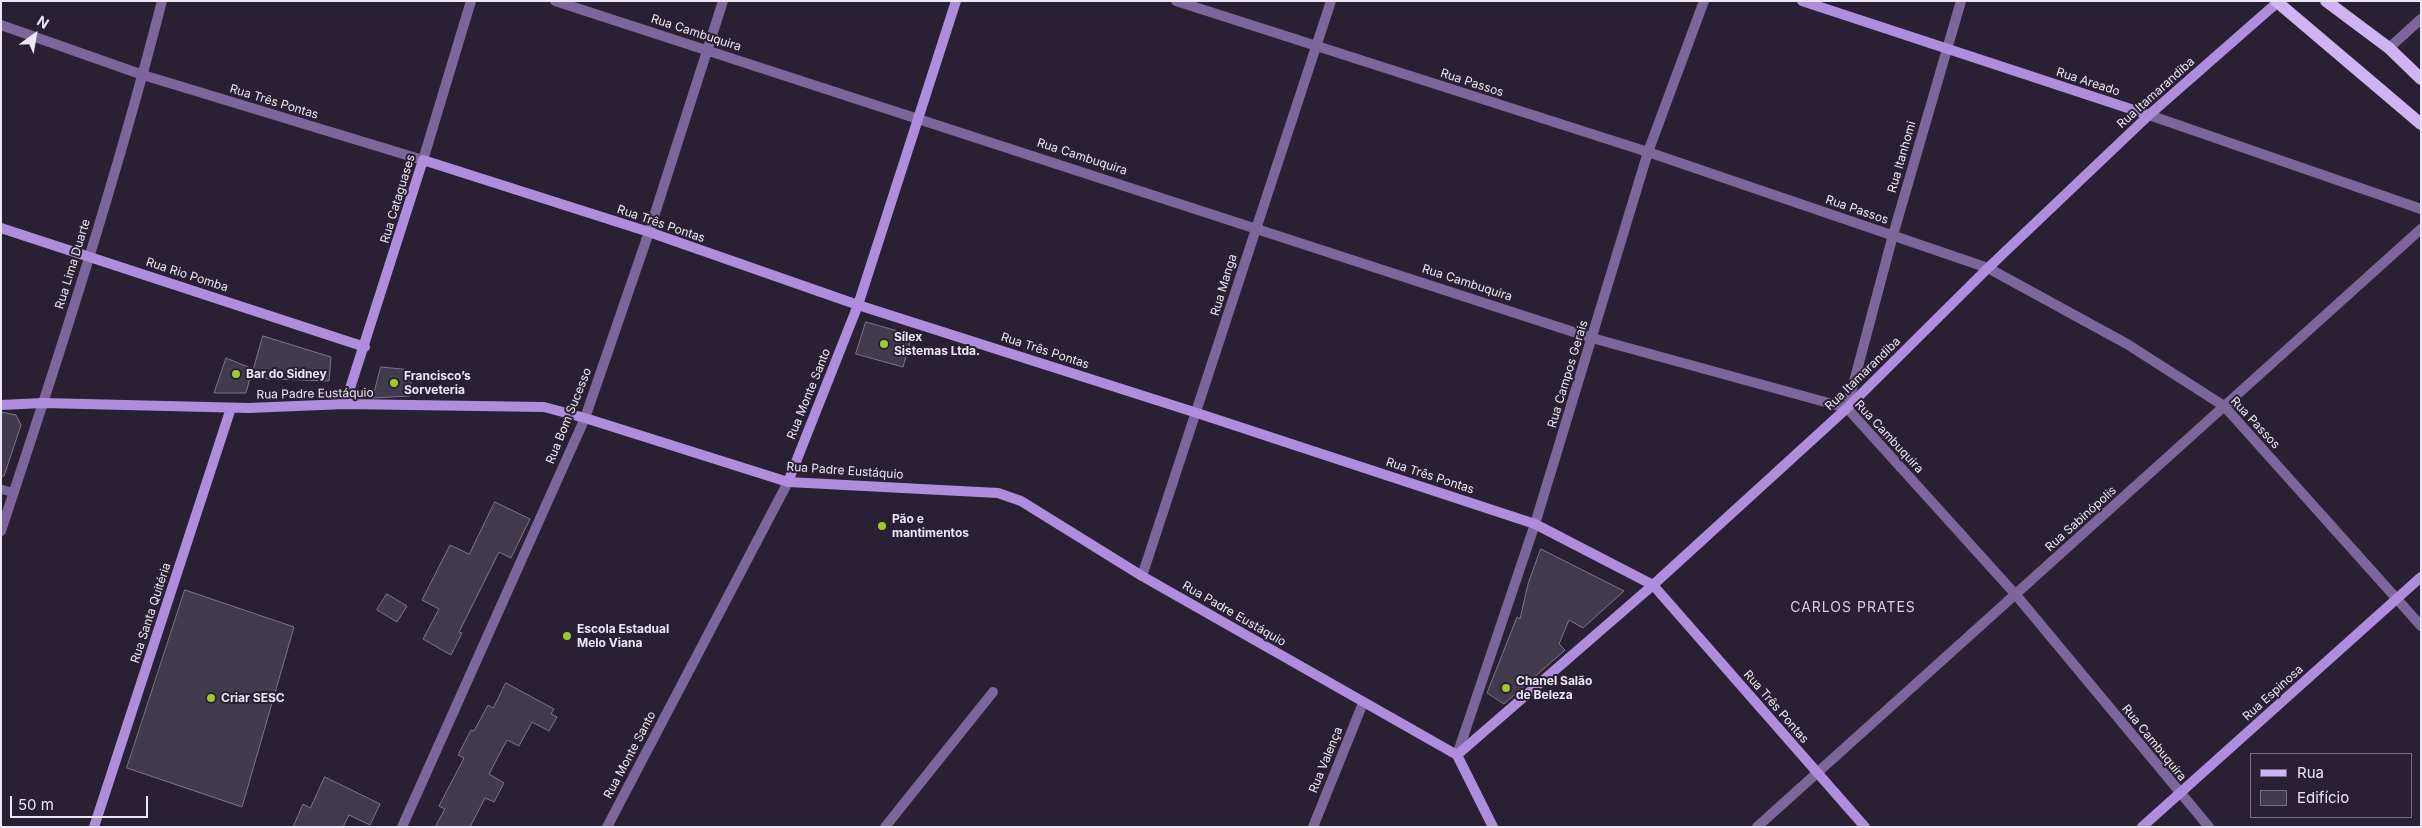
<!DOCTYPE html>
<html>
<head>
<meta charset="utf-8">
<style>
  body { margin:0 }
  #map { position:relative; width:2422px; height:828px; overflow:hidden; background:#292133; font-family:Inter,sans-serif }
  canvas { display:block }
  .frame { position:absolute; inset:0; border:2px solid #ece7f4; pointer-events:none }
  .legend { position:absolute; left:2250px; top:753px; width:162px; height:65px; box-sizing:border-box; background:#292133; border:1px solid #777080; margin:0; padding:6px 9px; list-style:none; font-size:15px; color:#ece7f4 }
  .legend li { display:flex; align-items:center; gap:10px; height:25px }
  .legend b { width:25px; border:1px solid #777080 }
  .north { position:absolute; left:10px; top:10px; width:50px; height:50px; -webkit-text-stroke:4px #292133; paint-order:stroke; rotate:32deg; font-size:14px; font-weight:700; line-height:20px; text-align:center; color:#ece7f4 }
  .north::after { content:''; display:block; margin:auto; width:18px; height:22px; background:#ece7f4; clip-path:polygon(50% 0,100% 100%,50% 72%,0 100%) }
  .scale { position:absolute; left:10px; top:796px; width:138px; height:22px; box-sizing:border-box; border:2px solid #ece7f4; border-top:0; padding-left:6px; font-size:15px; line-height:18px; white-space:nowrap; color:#ece7f4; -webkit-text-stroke:4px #292133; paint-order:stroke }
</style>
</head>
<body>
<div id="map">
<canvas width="2422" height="828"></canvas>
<div class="frame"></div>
<ul class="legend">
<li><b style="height:6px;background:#cfb4f3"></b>Rua</li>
<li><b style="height:14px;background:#423a4d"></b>Edifício</li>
</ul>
<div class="north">N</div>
<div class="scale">50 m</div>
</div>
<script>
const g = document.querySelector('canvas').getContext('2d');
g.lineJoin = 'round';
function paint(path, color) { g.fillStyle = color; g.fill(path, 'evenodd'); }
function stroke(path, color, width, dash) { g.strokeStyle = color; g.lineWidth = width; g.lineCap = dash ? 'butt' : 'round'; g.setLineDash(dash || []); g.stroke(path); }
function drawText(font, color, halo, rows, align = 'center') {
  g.font = font + ' Inter,sans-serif'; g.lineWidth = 4; g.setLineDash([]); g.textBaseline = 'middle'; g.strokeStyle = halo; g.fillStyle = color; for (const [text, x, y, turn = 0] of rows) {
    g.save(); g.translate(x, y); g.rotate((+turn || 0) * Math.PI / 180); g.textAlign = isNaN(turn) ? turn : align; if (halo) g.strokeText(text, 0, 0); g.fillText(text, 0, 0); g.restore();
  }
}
const building = new Path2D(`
  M866,322L912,335L903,367L856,354Z
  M263,336L331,357L329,381L250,378L246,393H214L226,358L253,369Z
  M381,367L412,370L410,396L373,398Z
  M1,412L16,415L21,425L4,476H1Z
  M495,502L530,519L511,558L499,552L459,632L462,633L451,655L423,639L439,609L422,600L450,545L469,554Z
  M1541,549L1624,591L1583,628L1569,620L1559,644L1565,650L1504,704L1487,693L1517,617L1520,619L1528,584Z
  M185,590L294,627L242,807L127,768Z
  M387,594L407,606L397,622L377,610Z
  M506,683L554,709L551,714L557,717L549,731L532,722L519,746L507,740L489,774L504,783L494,802L485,798L470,827H435L445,809L439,806L464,758L458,755L471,730L474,731L488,705L493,708Z
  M325,777L380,804L370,825L349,815L343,827H293L303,804L310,808Z`);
const lane = new Path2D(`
  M1,489L14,493`);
const street = new Path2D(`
  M555,1L1592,338L1847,408L2016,595L2209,827
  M1176,1L1648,152L1988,268L2127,344L2224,406L2421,626
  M1,25L143,75L423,160L471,1
  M2389,48L2421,19
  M2149,115L2421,209
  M1847,408L1893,235L1961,1
  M1,531C59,356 116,180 162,1
  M1142,576L1331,1
  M1457,755L1535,524L1648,152L1704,1
  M402,827L585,418L649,232L723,1
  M607,827L788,482
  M885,827L993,692
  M1313,827L1363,703
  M1757,827L2421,229`);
const secondary = new Path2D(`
  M1802,1L2149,115
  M1,228L365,347
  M345,404L423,160L649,232L858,305L1197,413L1535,524L1653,585L1865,827
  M1,405L43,403L249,408L345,404L544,407L585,418L788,482L998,493L1021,501L1142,576L1457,755L1493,827
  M788,482L858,305L956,1
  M1457,755L1653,585L1847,408L1988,268L2149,115L2279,1
  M94,827L231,408
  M2142,827L2421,577`);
const primary = new Path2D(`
  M2276,1L2421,124
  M2326,1L2389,48L2421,79`);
const markers = [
  [884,344,5,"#a0c92c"],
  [236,374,5,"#a0c92c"],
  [394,383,5,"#a0c92c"],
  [882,526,5,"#a0c92c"],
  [567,636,5,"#a0c92c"],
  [1506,688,5,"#a0c92c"],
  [211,698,5,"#a0c92c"]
];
const streetNames = [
  ["Rua Cambuquira",696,33,18],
  ["Rua Areado",2088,82,18],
  ["Rua Passos",1472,83,18],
  ["Rua Itamarandiba",2156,93,-42],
  ["Rua Três Pontas",274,102,17],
  ["Rua Cambuquira",1082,157,18],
  ["Rua Itanhomi",1902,157,-74],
  ["Rua Cataguases",398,199,-73],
  ["Rua Passos",1857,210,19],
  ["Rua Três Pontas",661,224,19],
  ["Rua Lima Duarte",73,264,-73],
  ["Rua Rio Pomba",187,275,18],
  ["Rua Cambuquira",1467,283,18],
  ["Rua Manga",1224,285,-73],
  ["Rua Três Pontas",1045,351,18],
  ["Rua Campos Gerais",1568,374,-73],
  ["Rua Itamarandiba",1863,374,-44],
  ["Rua Padre Eustáquio",315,394,-1],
  ["Rua Monte Santo",809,394,-68],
  ["Rua Bom Sucesso",569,416,-68],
  ["Rua Passos",2255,423,47],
  ["Rua Cambuquira",1889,437,47],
  ["Rua Padre Eustáquio",845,471,4],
  ["Rua Três Pontas",1430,476,18],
  ["Rua Sabinópolis",2081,519,-42],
  ["Rua Santa Quitéria",151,613,-72],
  ["Rua Padre Eustáquio",1234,614,30],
  ["Rua Espinosa",2273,693,-42],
  ["Rua Três Pontas",1776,707,49],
  ["Rua Cambuquira",2154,743,51],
  ["Rua Monte Santo",630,755,-62],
  ["Rua Valença",1326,760,-68]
];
const poiNames = [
  ["Sílex",894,337],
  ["Sistemas Ltda.",894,351],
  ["Bar do Sidney",246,374],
  ["Francisco’s",404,376],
  ["Sorveteria",404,390],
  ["Pão e",892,519],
  ["mantimentos",892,533],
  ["Escola Estadual",577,629],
  ["Melo Viana",577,643],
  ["Chanel Salão",1516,681],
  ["de Beleza",1516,695],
  ["Criar SESC",221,698]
];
const neighbourhoodNames = [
  ["CARLOS PRATES",1853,608]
];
paint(building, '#423a4d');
stroke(building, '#7e758b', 1);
stroke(lane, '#7d679a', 9);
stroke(street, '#7d679a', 10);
stroke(secondary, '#b08cdd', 10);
stroke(primary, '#cfb4f3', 12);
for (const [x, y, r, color] of markers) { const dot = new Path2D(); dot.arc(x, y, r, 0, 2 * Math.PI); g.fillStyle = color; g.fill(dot); stroke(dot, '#292133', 2); }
drawText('12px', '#ece7f4', '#292133', streetNames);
drawText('bold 12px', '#ece7f4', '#292133', poiNames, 'left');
g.letterSpacing = '1px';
drawText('14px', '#d7cde5', '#292133', neighbourhoodNames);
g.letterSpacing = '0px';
</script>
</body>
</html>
